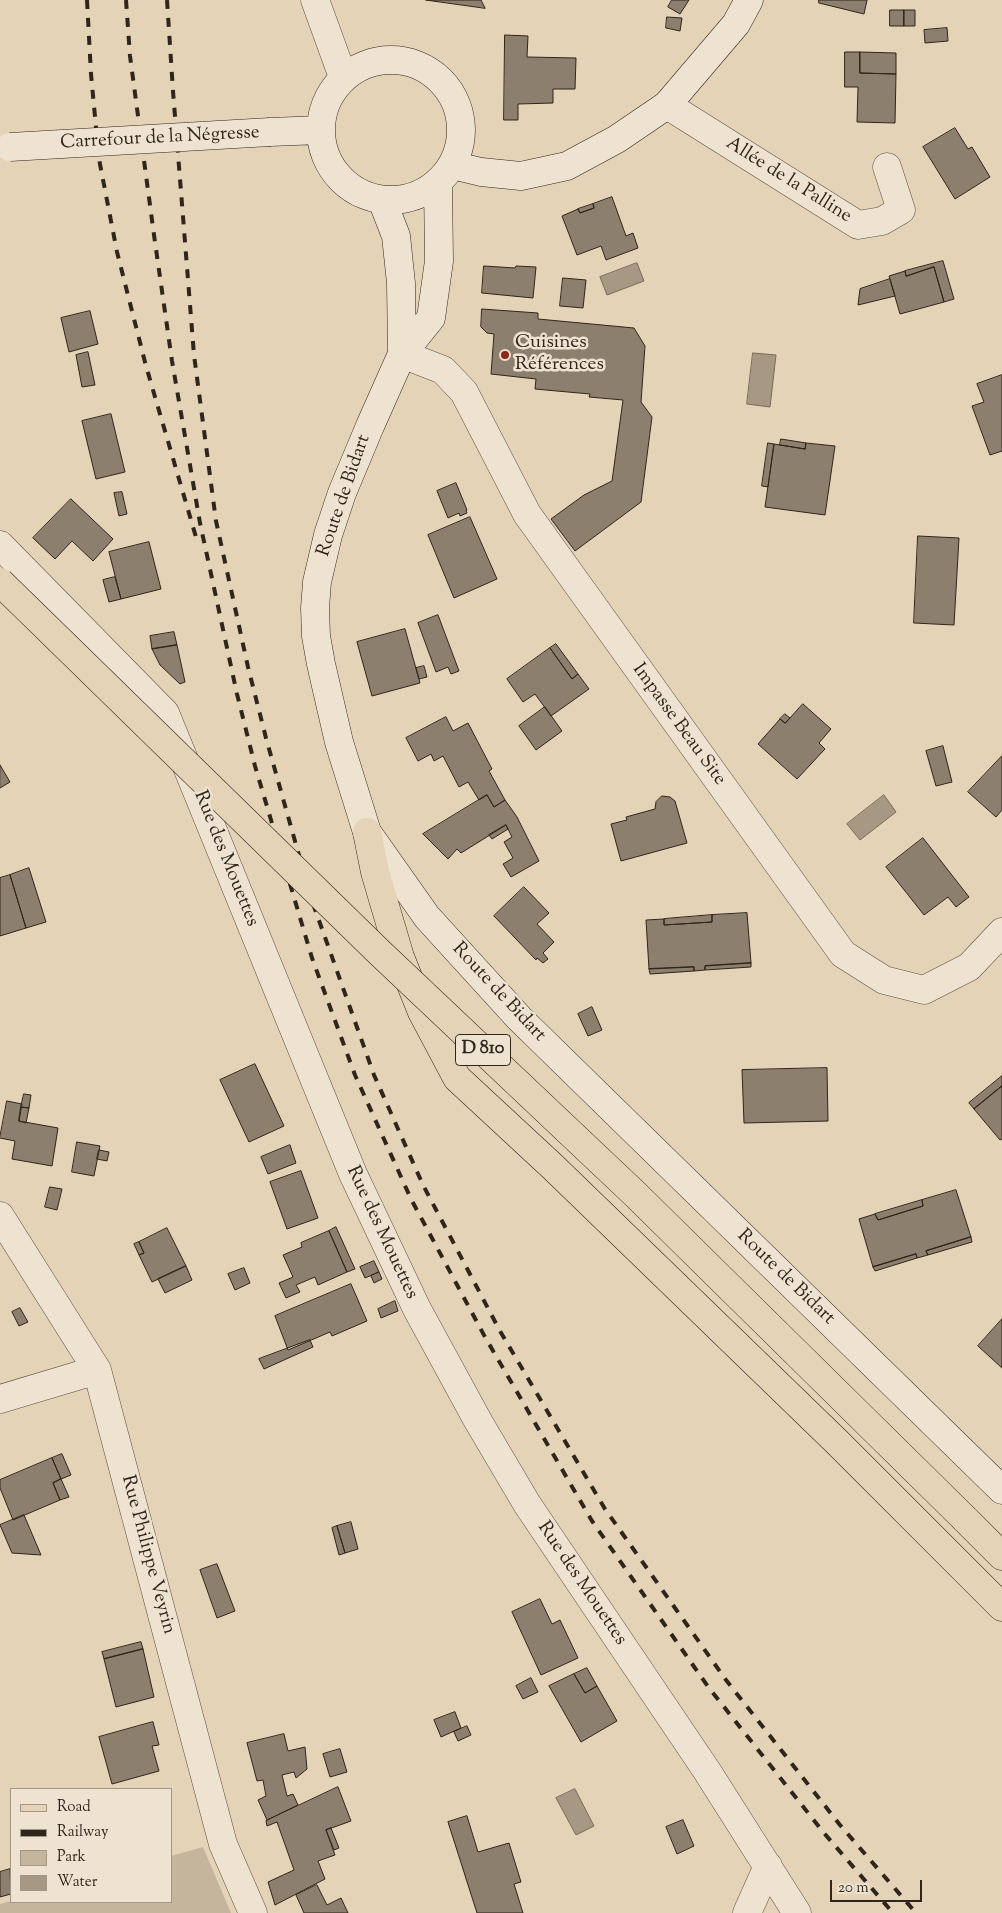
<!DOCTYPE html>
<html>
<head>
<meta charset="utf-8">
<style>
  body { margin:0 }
  #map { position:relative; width:1002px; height:1913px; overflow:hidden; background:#e5d3b8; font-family:"Sorts Mill Goudy",serif }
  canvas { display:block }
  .legend { position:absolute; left:10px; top:1788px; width:162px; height:115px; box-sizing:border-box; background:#eee2d1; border:1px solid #a19688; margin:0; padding:6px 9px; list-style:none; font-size:15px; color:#2e251b }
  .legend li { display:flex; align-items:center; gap:10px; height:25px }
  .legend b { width:25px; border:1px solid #a19688 }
  .scale { position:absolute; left:830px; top:1880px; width:92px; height:22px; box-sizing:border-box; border:2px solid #2e251b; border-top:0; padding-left:6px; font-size:15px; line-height:18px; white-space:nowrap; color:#2e251b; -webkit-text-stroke:4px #eee2d1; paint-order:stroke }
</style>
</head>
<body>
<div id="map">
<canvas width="1002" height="1913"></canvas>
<ul class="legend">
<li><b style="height:6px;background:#e5d3b8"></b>Road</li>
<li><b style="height:6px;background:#2e251b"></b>Railway</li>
<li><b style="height:14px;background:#c6b59d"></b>Park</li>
<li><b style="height:14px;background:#a79883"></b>Water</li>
</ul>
<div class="scale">20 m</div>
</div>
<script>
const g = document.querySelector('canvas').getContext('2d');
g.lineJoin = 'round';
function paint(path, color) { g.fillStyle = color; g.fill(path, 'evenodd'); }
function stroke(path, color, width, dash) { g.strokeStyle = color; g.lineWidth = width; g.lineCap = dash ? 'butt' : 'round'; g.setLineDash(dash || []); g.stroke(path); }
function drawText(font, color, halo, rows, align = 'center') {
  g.font = font + ' "Sorts Mill Goudy",serif'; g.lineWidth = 5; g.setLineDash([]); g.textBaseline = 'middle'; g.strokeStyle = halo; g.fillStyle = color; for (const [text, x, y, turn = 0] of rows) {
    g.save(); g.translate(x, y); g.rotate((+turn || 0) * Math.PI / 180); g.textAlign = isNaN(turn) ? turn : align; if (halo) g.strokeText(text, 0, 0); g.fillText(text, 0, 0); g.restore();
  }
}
const green = new Path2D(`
  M203,1847L231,1913H0V1904L11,1901L171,1902V1856Z`);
const water = new Path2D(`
  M637,263L644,281L607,295L600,277Z
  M753,353L776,355L770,407L747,404Z
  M884,795L896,812L860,840L847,824Z
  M575,1789L594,1826L576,1835L556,1798Z`);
const building = new Path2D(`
  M426,0H481L485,8Z
  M672,0H689L680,14L668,7Z
  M819,0H867L864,14L819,3Z
  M890,10H904V26H890Z
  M904,10H915V26H904Z
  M667,17L682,18L680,31L666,28Z
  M947,28L948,41L925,43L924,30Z
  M505,35L528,36L527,57L576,58L575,89H553V103L518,104V120H504Z
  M845,52H860V73L896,74L895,123L857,122L858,87H845Z
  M860,52L896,53V74L860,73Z
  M955,128L968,149L972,147L990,177L955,199L923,147Z
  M612,197L626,236L633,233L638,248L606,260L601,246L577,255L562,216L578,209L580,213L594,208L593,204Z
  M593,204L594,208L580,213L578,209Z
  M943,261L954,299L944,302L934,267L906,276L905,271Z
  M484,266L515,268L516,266L536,267L533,298L482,293Z
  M934,267L944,302L900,314L889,276L905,271L906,276Z
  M563,278L586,280L583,308L560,306Z
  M890,279L895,296L858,305L860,289Z
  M482,309L538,313V319L634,328L645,346L641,402L652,417L641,502L575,551L551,519L584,495L612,481L623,400L589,397L590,394L535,389L536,379L491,374L494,334L487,333L481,327Z
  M90,311L98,344L69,352L61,318Z
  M88,352L95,385L82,387L76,355Z
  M1002,375V451L990,455L972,406L984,402L977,384Z
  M111,414L125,472L96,479L82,421Z
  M781,439L806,443L805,449L780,445Z
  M768,443L774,444L768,487L762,486Z
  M806,443L835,446L825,515L765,507L774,444L805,449Z
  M456,483L467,510H466L467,513L460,516L459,513L448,518L437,491Z
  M122,492L127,514L119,516L114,493Z
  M71,499L113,539L93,561L72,541L55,559L33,538Z
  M470,517L497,579L454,598L428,535Z
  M918,536L959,538L954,625L914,623Z
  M149,542L161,589L121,599L109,552Z
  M115,577L121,599L109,602L103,580Z
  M438,615L459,671L451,674L448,667L436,672L418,623Z
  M405,629L420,683L372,696L357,642Z
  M174,632L177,645L152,649L150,636Z
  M556,644L578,674L572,679L550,648Z
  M177,645L185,682L180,684L160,665L152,649Z
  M550,648L572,679L578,674L589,689L551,716L535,694L523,702L507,679Z
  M424,666L427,677L419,679L416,668Z
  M803,704L831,729L819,743L825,749L797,779L758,744L780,719L785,723Z
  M545,707L562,731L536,750L519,726Z
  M785,714L790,718L785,723L780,719Z
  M446,717L453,731L468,723L492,769L489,771L505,800L494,807L487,795L479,800L468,782L459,787L443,756L434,761L431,754L418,761L406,738Z
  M943,746L952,782L936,786L926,751Z
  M1002,756V810L996,817L968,792Z
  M0,765L10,782L0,788Z
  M487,795L494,807L505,800L517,817L539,861L511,877L503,864L513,858L504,842L512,837L506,825L461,853L457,849L448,859L423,834Z
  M662,796L670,797L675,801L687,843L621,861L611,824L627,820L626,817L655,809L656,802Z
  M506,825L508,829L492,839L489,835Z
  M923,838L969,897L956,907L948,897L924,915L886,867Z
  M29,868L46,922L26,928L10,875Z
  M10,875L26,928L0,936V878Z
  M524,887L549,913L537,924L554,942L543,953L548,959L543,963L537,958L536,960L494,916Z
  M747,913L751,963L705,966V970L694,971V967L649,969L646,920L664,919V925L712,922V915Z
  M712,915V922L664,925V919Z
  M751,963V967L705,970V966Z
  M694,967V971L650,974L649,969Z
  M592,1007L602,1030L588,1036L578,1014Z
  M255,1064L284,1126L249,1142L220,1080Z
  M827,1068L828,1121L744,1123L742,1070Z
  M1002,1076V1086L974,1109L969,1103Z
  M1002,1086V1139L1000,1140L974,1109Z
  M24,1094L31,1095L29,1108L21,1107Z
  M7,1101L22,1104L19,1121L58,1128L52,1166L12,1159L15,1141L0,1138Z
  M21,1107L29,1108L26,1123L19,1121Z
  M77,1142L100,1146L94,1176L72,1172Z
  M290,1145L296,1163L268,1174L261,1157Z
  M99,1150L109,1152L107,1161L97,1159Z
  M301,1171L318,1218L287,1229L270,1182Z
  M50,1187L62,1189L57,1210L45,1207Z
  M956,1190L971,1237L926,1251L928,1255L917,1258L916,1254L873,1267L859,1219L875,1214L878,1220L923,1206L922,1200Z
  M922,1200L923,1206L878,1220L875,1214Z
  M336,1227L355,1269L347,1272L329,1231Z
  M167,1228L186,1266L152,1282L139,1255L144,1253L139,1242Z
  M329,1231L347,1272L318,1285L315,1277L296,1285L300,1292L286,1298L279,1283L293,1277L283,1255L302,1247L301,1243Z
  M971,1237L972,1242L928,1255L926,1251Z
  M139,1242L144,1253L139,1255L134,1244Z
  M916,1254L917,1258L875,1271L873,1267Z
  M374,1261L379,1272L365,1278L360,1267Z
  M186,1266L192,1280L165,1293L158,1279Z
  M244,1268L250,1283L235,1290L228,1274Z
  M379,1272L382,1279L374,1283L371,1276Z
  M351,1284L367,1321L332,1336L330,1332L288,1350L275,1316Z
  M395,1301L398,1311L381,1318L378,1309Z
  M20,1308L28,1322L19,1326L12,1312Z
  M1002,1319V1368L978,1346Z
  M310,1340L313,1347L264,1369L259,1359Z
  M62,1454L71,1475L61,1479L52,1458Z
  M52,1458L61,1479L53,1483L60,1500L13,1520L0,1488V1480Z
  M61,1479L69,1497L60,1500L53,1483Z
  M24,1515L41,1555L12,1553L0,1525Z
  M351,1522L358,1549L345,1553L337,1526Z
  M337,1526L345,1553L339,1555L332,1528Z
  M217,1564L235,1611L217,1618L200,1570Z
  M540,1599L552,1624L560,1620L578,1658L541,1675L512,1612Z
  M141,1642L143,1649L104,1659L102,1652Z
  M143,1649L154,1697L116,1707L104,1659Z
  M587,1668L597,1686L585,1693L574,1674Z
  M574,1674L585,1693L597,1686L617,1721L581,1742L549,1686Z
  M531,1678L538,1692L523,1699L516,1686Z
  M455,1712L461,1728L441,1737L434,1720Z
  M153,1722L159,1745L152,1746L159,1771L112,1784L99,1737Z
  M467,1726L471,1735L458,1741L454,1732Z
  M284,1734L288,1751L305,1747L307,1769L296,1778L294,1772L282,1775L287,1796L293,1794L298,1805L267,1820L258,1800L266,1796L263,1780L257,1781L247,1743Z
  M340,1749L347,1772L330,1777L323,1754Z
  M338,1787L351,1821L326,1830L335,1855L318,1861L325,1879L275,1905L268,1882L294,1870L277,1822L267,1826L266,1821Z
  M467,1816L478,1852L509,1843L521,1882L514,1884L523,1913H477L448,1822Z
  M683,1820L694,1846L677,1854L666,1827Z
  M331,1828L339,1848L334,1850L326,1830Z
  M10,1869L11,1894L0,1897V1872Z
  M317,1885L327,1905L341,1898L348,1913H304L296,1895Z`);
const minor = new Path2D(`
  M667,105L858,225L882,221L901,210L887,167
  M402,354L443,370L464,392L527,514L843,954L884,980L924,990L969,967L1002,932
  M0,545L165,713L353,1174L417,1309L478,1421L527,1504L707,1771L797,1913
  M0,1216L97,1370L223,1844L253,1913
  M0,1399L97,1370
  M747,1913L768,1866`);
const tertiary = new Path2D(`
  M315,0L343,77`);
const secondary = new Path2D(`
  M321 130a70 70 0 1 1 140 0a70 70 0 1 1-140 0Z
  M270,132L320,130
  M452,165L481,172L521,176L567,166L617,139L667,105L736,24L749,0
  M438,183L439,261L431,318L402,354L370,426L342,493L328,535L317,582L315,608L316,636L321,664L339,742L367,832L427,917L519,1018L1002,1490
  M382,200L396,236L401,283L402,354`);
const primary = new Path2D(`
  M367,832L375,872L400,957L422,1012L457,1078L553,1167L837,1442L1002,1607
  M965,1519L1002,1556`);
const rail = new Path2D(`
  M87,0L91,74L99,159L117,252L146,366L198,544
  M126,0L130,56L154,235L172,361L200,523L237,694L255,766L312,958L355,1075L411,1199L485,1337L592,1521L709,1688L824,1833L893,1913
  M167,0L173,91L194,355L216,521L248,667L266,738L311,898L374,1075L423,1185L500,1331L605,1509L726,1680L840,1825L916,1913`);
const secondaryBridge = new Path2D(`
  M10,147L270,132`);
const primaryBridge = new Path2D(`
  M0,582L379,952L635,1194L965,1519`);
const markers = [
  [505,355,5,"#8f2418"]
];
const shields = [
  [483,1050,55]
];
const shieldNames = [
  ["D 810",483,1050]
];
const streetNames = [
  ["Carrefour de la Négresse",160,139,-3],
  ["Allée de la Palline",788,181,32],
  ["Route de Bidart",345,496,-71],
  ["Impasse Beau Site",678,725,54],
  ["Rue des Mouettes",225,859,68],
  ["Route de Bidart",498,993,47],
  ["Rue des Mouettes",381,1233,65],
  ["Route de Bidart",785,1278,44],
  ["Rue Philippe Veyrin",147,1555,75],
  ["Rue des Mouettes",581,1584,56]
];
const poiNames = [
  ["Cuisines",515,344],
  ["Références",515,366]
];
paint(green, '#c6b59d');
paint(water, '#a79883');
stroke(water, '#776a59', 1);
paint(building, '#8d7f6d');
stroke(building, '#2e251b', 1);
stroke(minor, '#5c5042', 29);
stroke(tertiary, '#5c5042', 29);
stroke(secondary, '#2e251b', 29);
stroke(primary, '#2e251b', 29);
stroke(minor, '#eee2d1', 28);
stroke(tertiary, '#eee2d1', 28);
stroke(secondary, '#eee2d1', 28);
stroke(primary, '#e5d3b8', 28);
stroke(rail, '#2e251b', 4, [9, 9]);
stroke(secondaryBridge, '#2e251b', 29, []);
stroke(primaryBridge, '#2e251b', 29, []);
stroke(secondaryBridge, '#eee2d1', 28);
stroke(primaryBridge, '#e5d3b8', 28);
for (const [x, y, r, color] of markers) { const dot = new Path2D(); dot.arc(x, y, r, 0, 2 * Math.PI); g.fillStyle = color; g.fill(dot); stroke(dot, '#eee2d1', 2); }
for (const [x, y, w] of shields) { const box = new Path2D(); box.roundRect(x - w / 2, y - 15.5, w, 31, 4); g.fillStyle = '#eee2d1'; g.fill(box); stroke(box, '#2e251b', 1); }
drawText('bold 18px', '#2e251b', null, shieldNames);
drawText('19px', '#2e251b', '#eee2d1', streetNames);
drawText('19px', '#2e251b', '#eee2d1', poiNames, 'left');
</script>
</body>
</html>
